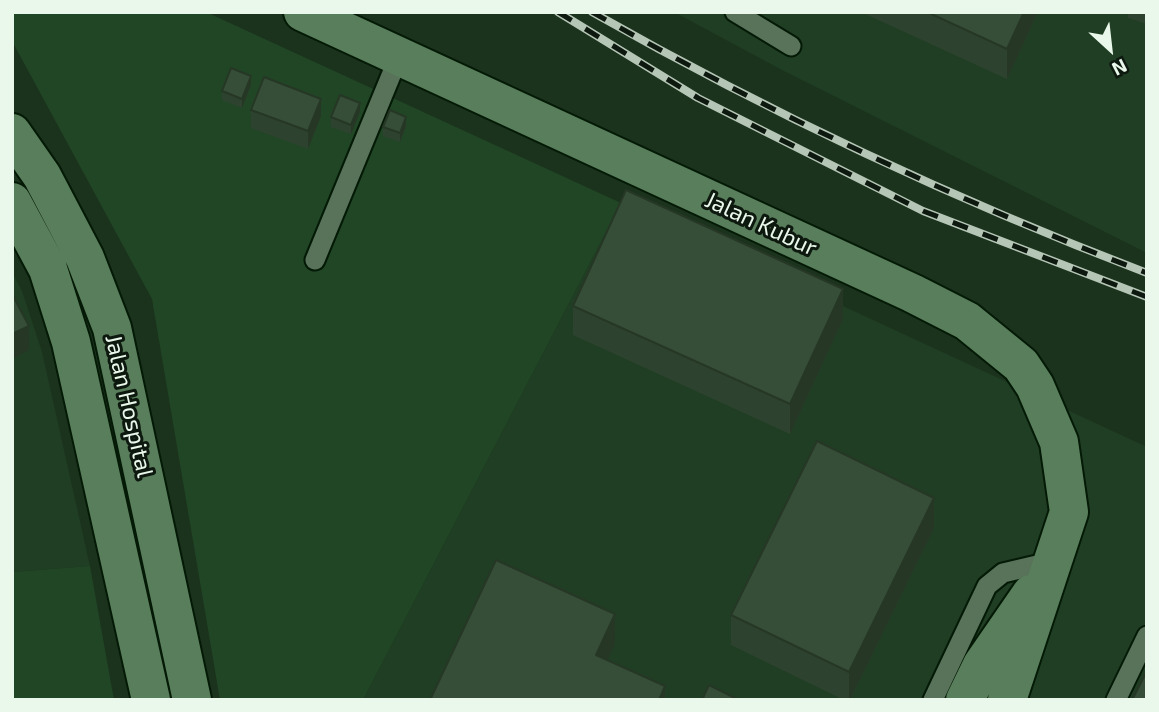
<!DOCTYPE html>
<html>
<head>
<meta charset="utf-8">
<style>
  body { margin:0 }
  #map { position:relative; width:1159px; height:712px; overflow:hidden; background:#1b331d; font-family:"Exo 2",sans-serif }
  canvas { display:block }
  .frame { position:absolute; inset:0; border:14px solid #e9f8ea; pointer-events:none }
  .north { position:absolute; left:1075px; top:14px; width:70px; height:70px; -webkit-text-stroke:5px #0d180e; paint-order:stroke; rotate:153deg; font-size:19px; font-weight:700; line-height:28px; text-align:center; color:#e9f8ea }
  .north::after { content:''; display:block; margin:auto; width:24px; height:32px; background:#e9f8ea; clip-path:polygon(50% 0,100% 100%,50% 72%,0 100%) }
</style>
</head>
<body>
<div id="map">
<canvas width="1159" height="712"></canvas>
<div class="frame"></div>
<div class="north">N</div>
</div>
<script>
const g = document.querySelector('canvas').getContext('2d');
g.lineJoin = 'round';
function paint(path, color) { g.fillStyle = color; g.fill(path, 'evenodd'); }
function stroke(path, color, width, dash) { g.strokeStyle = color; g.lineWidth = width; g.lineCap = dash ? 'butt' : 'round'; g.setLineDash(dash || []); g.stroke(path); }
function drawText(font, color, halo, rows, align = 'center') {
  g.font = font + ' "Exo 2",sans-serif'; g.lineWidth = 6; g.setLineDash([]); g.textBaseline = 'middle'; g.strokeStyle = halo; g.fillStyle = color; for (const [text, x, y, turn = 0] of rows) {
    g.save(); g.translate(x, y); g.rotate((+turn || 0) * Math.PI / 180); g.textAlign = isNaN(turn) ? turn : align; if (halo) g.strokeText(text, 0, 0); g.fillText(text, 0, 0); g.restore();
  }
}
const built = new Path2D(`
  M674,12H1147V253L782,70Z
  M621,203L1147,447V700H363Z
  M12,272L22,291L42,352L90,566L12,572Z`);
const green = new Path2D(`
  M12,12H206L621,203L363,700H220L152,299L12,41Z
  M90,566L114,700H12V572Z`);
const lane = new Path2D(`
  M735,12L791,46
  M315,260L399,56
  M933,700L987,586L1003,573L1054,561
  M1116,700L1147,636`);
const secondary = new Path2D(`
  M303,12L912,293L967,321L1021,365L1035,386L1059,442L1069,512L1007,700
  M12,133L42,176L85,258L112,328L192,700
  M12,202L48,269L71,342L151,700
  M965,700L982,665L1031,594`);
const rail = new Path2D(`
  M558,12L698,98L923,211L1147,297
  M592,12C770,113 955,200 1147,273`);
const wall = new Path2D(`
  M861,12H1038L1007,79Z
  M1128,12H1147V24L1128,18Z
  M251,85L242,108L222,100V91Z
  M251,110L321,116L308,149L251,128Z
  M360,112L351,134L331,127V117Z
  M406,126L400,142L383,136V127Z
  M573,306L843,319L790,434L573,335Z
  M934,528L850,700H844L731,645V615Z`);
const shadedWall = new Path2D(`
  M1024,12H1038L1007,79V49Z
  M251,76V85L242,108V99Z
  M321,99V116L308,149V131Z
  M360,103V112L351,134V125Z
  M406,117V126L400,142V133Z
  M843,289V319L790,434V404Z
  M29,326V350L12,359V334Z
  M934,498V528L850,700H849V672Z
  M615,614V644L596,684V655Z
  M665,686V700H659Z`);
const building = new Path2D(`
  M927,12H1024L1007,49Z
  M231,68L251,76L242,99L222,91Z
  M264,77L321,99L308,131L251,110Z
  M340,95L360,103L351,125L331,117Z
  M390,110L406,117L400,133L383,127Z
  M626,190L843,289L790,404L573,306Z
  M12,294L29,326L12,334Z
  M817,441L934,498L849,672L731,615Z
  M496,560L615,614L596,655L665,686L659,700H430Z
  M1147,671V700H1132Z
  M709,685L739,700H702Z`);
const streetNames = [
  ["Jalan Kubur",761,224,25],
  ["Jalan Hospital",129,406,77]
];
paint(built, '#203e23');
paint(green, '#214625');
stroke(lane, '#041a06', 23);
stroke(secondary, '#041a06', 42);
stroke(lane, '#59725a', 19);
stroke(secondary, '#597e5b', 38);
stroke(rail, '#b5c6b6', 8);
stroke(rail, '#0d180e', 5, [16]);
paint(wall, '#2e432f');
paint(shadedWall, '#263726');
paint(building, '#364e37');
stroke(building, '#263726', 2);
drawText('23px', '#e9f8ea', '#0d180e', streetNames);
</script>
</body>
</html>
